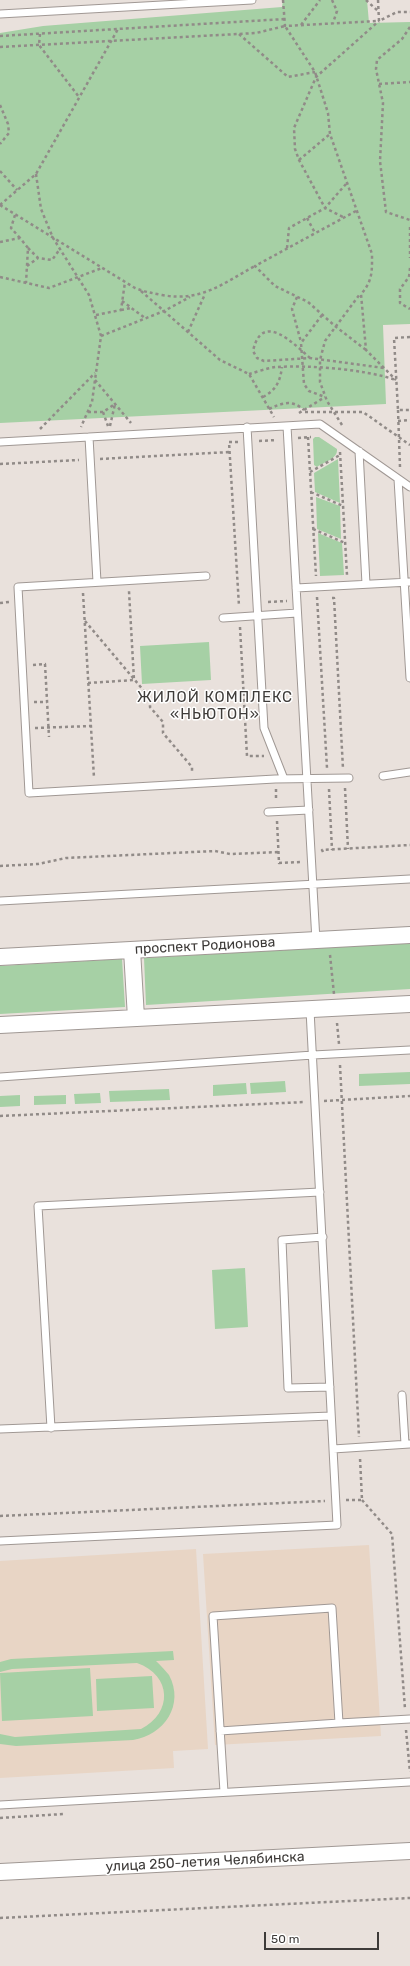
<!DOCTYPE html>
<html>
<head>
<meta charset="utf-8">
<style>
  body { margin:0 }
  #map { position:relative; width:410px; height:1966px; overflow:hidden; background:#e9e1dc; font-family:Rubik,sans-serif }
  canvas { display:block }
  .scale { position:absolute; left:264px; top:1932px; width:115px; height:18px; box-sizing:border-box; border:2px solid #3e3b39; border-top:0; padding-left:5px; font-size:12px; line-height:14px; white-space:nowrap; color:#3e3b39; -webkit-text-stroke:3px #fff; paint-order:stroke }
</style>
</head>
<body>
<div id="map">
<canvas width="410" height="1966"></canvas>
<div class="scale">50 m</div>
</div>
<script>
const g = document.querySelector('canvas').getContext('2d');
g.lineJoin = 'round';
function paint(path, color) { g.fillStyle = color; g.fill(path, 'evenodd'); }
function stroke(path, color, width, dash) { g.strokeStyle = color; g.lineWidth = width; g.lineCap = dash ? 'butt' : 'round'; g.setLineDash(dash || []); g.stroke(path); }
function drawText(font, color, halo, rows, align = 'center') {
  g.font = font + ' Rubik,sans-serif'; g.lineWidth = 3; g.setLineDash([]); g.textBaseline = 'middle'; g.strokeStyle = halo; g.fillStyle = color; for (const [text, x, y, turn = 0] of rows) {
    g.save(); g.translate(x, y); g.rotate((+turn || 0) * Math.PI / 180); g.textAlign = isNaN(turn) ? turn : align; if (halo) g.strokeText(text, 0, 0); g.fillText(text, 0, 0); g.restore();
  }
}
const education = new Path2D(`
  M369,1545L381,1736L215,1745L203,1554Z
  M196,1549L208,1749L173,1751L174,1768L0,1778V1561Z`);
const green = new Path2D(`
  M283,0H367L369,23L410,22V324L383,325L386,404L0,423V33L43,26L282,7Z
  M315,437H319L337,449C338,459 324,462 317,467L314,465L313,439Z
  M338,459L340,503L315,492L314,473Z
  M316,497L340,506L341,539L317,529Z
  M318,533L342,543L344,575L320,576Z
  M209,642L211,680L142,684L140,646Z
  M410,943V989L146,1005L144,958Z
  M122,959L125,1007L0,1014V966Z
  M410,1072V1084L359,1086V1074Z
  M285,1081L286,1092L251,1094L250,1083Z
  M246,1083L247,1094L213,1096V1085Z
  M169,1089L170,1100L110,1102L109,1091Z
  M100,1093L101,1103L75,1104L74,1094Z
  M20,1095V1106L0,1107V1096Z
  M66,1095V1104L34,1105V1096Z
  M245,1268L248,1327L215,1329L212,1270Z
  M173,1651L174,1660L156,1661C161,1666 165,1670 169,1675C185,1705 164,1735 133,1740L16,1746L0,1744V1734L15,1737L141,1729C173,1713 172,1675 137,1663L12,1669L0,1672V1662L11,1659Z
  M90,1668L93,1716L2,1721L0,1673Z
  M152,1676L154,1708L97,1711L96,1679Z`);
const path = new Path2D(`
  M283,0L285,26L378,21
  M332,0L337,11L333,23
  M366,0L378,11
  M378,0L379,21L397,12H410
  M301,25L320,0
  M410,27L402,39L377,60L376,69L383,103L380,161L386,212L410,220
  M40,34L39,45L79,97
  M239,34L288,77L315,72
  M0,36L285,19
  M0,47L256,33L285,26L315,72L328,113L330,134L372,254C372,270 373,281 361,294L366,350L396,380
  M379,84L410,82
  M0,105L8,124L9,133L0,144
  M299,160L330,134
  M0,171L17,190
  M36,174L41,209L53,238L89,295L101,336L92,402L81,427
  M346,184L325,208L299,160L295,149L294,128L316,77L379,21
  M0,205L135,288C145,292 152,293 162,295C201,302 222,284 255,266
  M0,205L36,174L118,29
  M356,211L255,266L275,286L308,302L335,326L366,350
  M15,215L11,228L20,238
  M307,218L315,233
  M410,227V258
  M0,242L20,238L28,248L26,283
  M28,248L38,258L52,260L60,249
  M287,248L289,228L325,208L343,217
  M27,266L38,258
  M410,268L409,277L400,289V303L410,309
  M0,277L49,288L102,268
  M141,291L220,360L249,374L274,417
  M297,297L292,309L301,342
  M122,301L145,318
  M121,310L131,308
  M96,315L121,310L125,282
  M322,315L301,343L304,384L309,391L325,397
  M188,332L205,294
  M101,336L164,311L190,297
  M410,337L394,338L398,410H410
  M310,358C294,344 262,310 253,351L257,358L264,361L310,358L384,368
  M249,374C257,372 267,368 276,367C310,365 364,369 396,380
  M95,380L131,423
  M263,397C276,390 280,382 282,367
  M269,409C282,403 292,399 304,410
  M398,410L400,467
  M88,412H103L115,404
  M103,412L108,426
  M305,412H363L410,445
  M299,413L325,397
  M398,421L410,420
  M342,425L327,401L320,382V360L325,341L360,294
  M110,426L115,404
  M40,429L95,373
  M308,437L316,576
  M298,438L311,437
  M259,441L277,440
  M238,442H229L239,606
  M340,452L347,575
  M100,459L230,452
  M0,464L79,460
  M310,472L340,455
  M311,492L343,506
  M313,529L345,543
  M83,593L94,778
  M317,597L327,768
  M332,598H334L343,769
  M268,602L287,601
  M0,603L9,602
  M85,621L150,698V707L163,722V733L192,767V773
  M240,627L247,756H264
  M33,665L45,664L49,737
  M88,683L134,680L129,591
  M34,702H47
  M35,728L91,726
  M345,788L348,849
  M276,789V800
  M329,789L332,850
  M277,821L279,863L302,862
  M323,852L322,850L410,845
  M0,866L38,864L66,858L215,851L230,854L278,852
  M330,955L334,994
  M337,1023L339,1044
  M340,1065L359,1437
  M324,1101L410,1096
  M0,1116L305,1102
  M346,1500H362L360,1458
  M362,1500L392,1534L405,1709
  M0,1516L325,1501
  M406,1730L410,1772
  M0,1818L63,1814
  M0,1918L410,1898`);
const service = new Path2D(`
  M0,14L252,0
  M287,426L316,941
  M247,427L264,728L284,779
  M89,437L97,582
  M0,442L320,424L410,487
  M359,451L366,584
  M398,479L410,678
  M206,576L18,587L29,793L275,779L349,778
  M296,588L410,582
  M223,618L297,613
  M383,776L410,772
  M268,812L309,810
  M0,901L410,879
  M0,1077L313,1055L410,1050
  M323,1237L282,1240L288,1388L330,1387
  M402,1395L405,1444
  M51,1428L38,1206L320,1192
  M0,1429L331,1416
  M333,1449L410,1444
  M0,1541L337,1525L310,1010
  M220,1731L339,1723
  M224,1792L213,1616L332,1608L339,1723L410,1719
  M0,1805L410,1782`);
const tertiary = new Path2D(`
  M132,950L136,1018
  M0,957L410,935
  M0,1025L410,1004
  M0,1872L410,1851`);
const streetNames = [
  ["проспект Родионова",205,946,-3],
  ["улица 250-летия Челябинска",205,1862,-3]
];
const neighbourhoodNames = [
  ["ЖИЛОЙ КОМПЛЕКС",215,698],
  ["«НЬЮТОН»",215,715]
];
paint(education, '#e8d5c5');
paint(green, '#a6d0a5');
stroke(service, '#a09894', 9);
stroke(tertiary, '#a09894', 18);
stroke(path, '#918b88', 2.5, [3, 3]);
stroke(service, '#fff', 7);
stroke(tertiary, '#fff', 16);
drawText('14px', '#3e3b39', '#fff', streetNames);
g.letterSpacing = '1px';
drawText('15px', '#3e3b39', '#fff', neighbourhoodNames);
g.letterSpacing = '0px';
</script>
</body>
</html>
